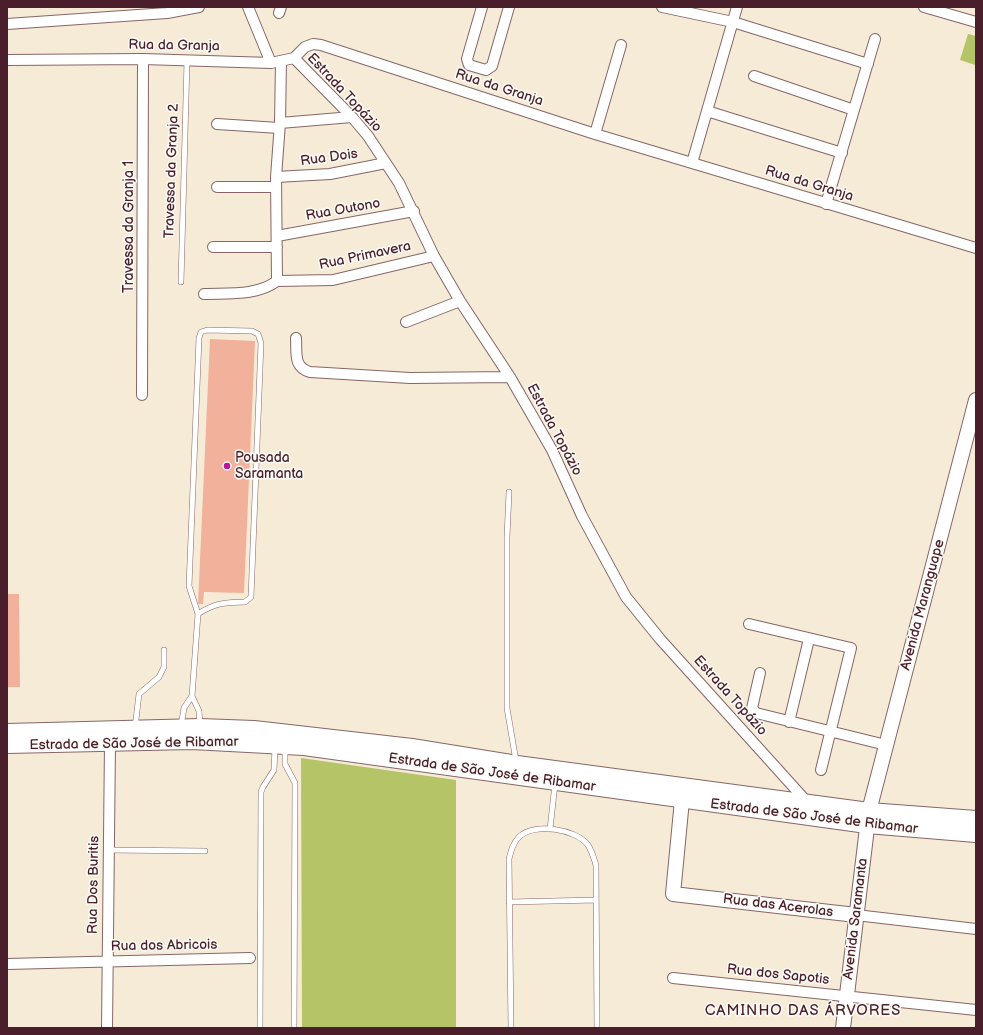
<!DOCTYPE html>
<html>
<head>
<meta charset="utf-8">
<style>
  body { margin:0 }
  #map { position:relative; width:983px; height:1035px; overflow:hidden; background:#f6ebd7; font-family:"Balsamiq Sans",sans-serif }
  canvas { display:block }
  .frame { position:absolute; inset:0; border:8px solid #4a1f2b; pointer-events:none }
</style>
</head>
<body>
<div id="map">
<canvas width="983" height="1035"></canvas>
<div class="frame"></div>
</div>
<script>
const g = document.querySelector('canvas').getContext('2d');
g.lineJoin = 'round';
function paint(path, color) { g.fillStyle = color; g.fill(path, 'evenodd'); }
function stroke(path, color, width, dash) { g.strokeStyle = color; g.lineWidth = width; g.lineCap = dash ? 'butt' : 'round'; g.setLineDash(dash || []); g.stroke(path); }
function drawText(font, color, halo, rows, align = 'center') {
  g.font = font + ' "Balsamiq Sans",sans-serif'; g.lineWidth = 3; g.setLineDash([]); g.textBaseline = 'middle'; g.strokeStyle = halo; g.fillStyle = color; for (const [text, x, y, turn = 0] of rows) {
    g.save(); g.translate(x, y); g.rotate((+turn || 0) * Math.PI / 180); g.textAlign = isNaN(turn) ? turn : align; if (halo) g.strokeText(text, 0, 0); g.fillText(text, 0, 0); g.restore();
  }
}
const green = new Path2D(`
  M968,34L976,36L975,65L960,60Z
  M301,758L456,780V1028H302Z`);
const building = new Path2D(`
  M210,339L255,341L244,593L204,592L203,604H198Z
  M7,594H19L20,687H7Z`);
const lane = new Path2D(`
  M181,282L187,61
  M509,492L507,537V708L516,761
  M198,614C216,602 225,603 245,602L251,597L261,343L258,334L252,331L207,330L201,332L199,338L189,586L198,614L192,696L199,711L200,725
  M181,726L184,708L192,696
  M135,728L139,694L159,677L164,667V650
  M285,748V764L295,783L294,1028
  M550,829L555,784
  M108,850L205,851
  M509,902L596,900
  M260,1028L261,792L263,787L274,770L275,748
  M511,1028L509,859C511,851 513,843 519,837C534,822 576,829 588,845C592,851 594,859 596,865L597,1028`);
const street = new Path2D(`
  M248,7L271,63
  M482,7L467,59L469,65L486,70L492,66L509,7
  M662,7L733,22L868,64
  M924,7L976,22
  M279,13L281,7
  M7,24L167,13L199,7
  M294,58L352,117L368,136L399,183L434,256L460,301L510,377L552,450L582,516L626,597L660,639L808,803
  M7,60L143,59L271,63L294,58L305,47L313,44L321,45L595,134L976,248
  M754,76L854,110
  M707,111L842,153
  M280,123L352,117
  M217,124L279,128
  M595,134L621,45
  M692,163L737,7
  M276,177L330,174L386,163
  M217,187H276
  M826,204L875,39
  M277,236L414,211
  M213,247H277
  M277,281L276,177L280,123L281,61
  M277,281L333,280L434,256
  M204,294C229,293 257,296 277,281
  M406,322L460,301
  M296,338C297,353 293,367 310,372L410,378L510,377
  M142,395L143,59
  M749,624L851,648L821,770
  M760,673L752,708L756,713L886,745
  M789,722L809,639
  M856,915L976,929
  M7,964L250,958
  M673,978L976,1010
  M107,1028L110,743`);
const secondary = new Path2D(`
  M682,800L673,894L856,915
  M843,1028L869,811L976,400`);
const primary = new Path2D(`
  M7,732L200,727L254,729L412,747L517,764L869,811L976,819
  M7,745L192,741L304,747L867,825L976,834`);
const markers = [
  [227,466,4,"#b5179e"]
];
const streetNames = [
  ["Rua da Granja",174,46,1],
  ["Rua da Granja",499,88,18],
  ["Estrada Topázio",344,93,47],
  ["Rua Dois",329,158,-8],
  ["Travessa da Granja 2",172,171,-88],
  ["Rua da Granja",809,184,17],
  ["Rua Outono",343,210,-10],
  ["Travessa da Granja 1",129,227,-90],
  ["Rua Primavera",365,256,-12],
  ["Estrada Topázio",554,430,62],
  ["Avenida Maranguape",923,605,-75],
  ["Estrada Topázio",730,696,48],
  ["Estrada de São José de Ribamar",134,744,-1],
  ["Estrada de São José de Ribamar",492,773,8],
  ["Estrada de São José de Ribamar",814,817,7],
  ["Rua Dos Buritis",94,885,-89],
  ["Rua das Acerolas",778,906,7],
  ["Avenida Saramanta",856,919,-83],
  ["Rua dos Abricois",164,946,-1],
  ["Rua dos Sapotis",778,975,6]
];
const poiNames = [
  ["Pousada",235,458],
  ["Saramanta",235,474]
];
const neighbourhoodNames = [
  ["CAMINHO DAS ÁRVORES",803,1011]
];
paint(green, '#b5c467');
paint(building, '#f2b19a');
stroke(lane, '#866667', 6);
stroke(street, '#866667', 12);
stroke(secondary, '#866667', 16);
stroke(primary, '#866667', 18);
stroke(lane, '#fff', 5);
stroke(street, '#fff', 10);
stroke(secondary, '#fff', 14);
stroke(primary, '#fff', 16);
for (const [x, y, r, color] of markers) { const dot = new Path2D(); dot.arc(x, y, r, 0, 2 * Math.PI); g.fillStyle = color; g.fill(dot); stroke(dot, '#fdfcf7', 1.5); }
drawText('14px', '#4a1f2b', '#fdfcf7', streetNames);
drawText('14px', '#4a1f2b', '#fdfcf7', poiNames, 'left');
g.letterSpacing = '1px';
drawText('15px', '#4a1f2b', '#fdfcf7', neighbourhoodNames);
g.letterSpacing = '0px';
</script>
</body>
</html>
